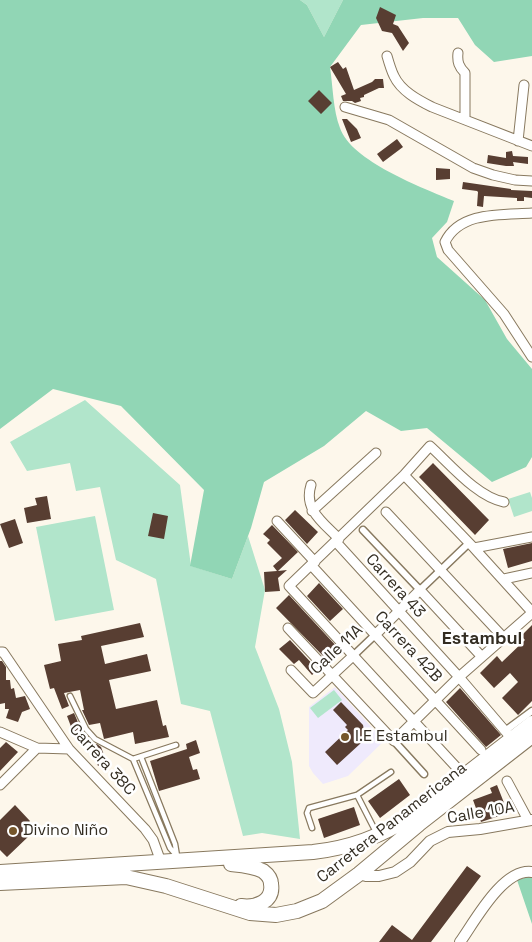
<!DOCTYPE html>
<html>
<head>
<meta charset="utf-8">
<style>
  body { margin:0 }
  canvas { display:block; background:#fdf7eb }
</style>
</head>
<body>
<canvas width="532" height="942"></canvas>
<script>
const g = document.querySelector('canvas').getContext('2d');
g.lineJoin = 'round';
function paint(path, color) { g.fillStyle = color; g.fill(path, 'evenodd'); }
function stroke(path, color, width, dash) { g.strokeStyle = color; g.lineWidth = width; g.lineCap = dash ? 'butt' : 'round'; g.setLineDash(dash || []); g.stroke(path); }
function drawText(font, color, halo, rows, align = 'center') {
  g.font = font + ' "Space Grotesk",sans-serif'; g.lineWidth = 5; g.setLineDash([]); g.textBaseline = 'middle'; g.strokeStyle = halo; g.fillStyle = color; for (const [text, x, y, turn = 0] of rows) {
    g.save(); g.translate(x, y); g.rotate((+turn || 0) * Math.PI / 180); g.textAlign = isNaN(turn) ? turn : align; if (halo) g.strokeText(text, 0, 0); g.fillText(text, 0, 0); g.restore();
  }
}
const education = new Path2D(`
  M335,687L384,741L348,776L323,784L313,773L309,766V707Z`);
const green = new Path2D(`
  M300,0H343L324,37L307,5Z
  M85,400L180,485L191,566L232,579L248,536L265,590L255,647L279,709L292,762L300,839L262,833L243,836L210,711L181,704L156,579L116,560L100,487L76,491L70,463L27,471L10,442Z
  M530,492L532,498V511L514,517L508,499Z
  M95,516L114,610L55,621L36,527Z
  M334,690L342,700L318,718L310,708Z`);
const forest = new Path2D(`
  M0,0H300L307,5L324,37L343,0H532V56L494,62L475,45L458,18H423L361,25L330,67C333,87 333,110 340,128C351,161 423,188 454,201L447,222L432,238L437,257L485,300L507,339L532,369V457L526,467L492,482L427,428L401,431L366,411L324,446L264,482L251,528L232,579L190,566L204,490L121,406L53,389L0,429Z
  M532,876V924L517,880Z`);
const building = new Path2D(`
  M380,7L396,15L393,24L398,26L409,43L403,51L392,33L382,31L376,18Z
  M338,62L343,69L346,67L354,90L372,82L375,79H383L384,88H379L364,95V97L360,98L361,101L355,103L352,101H343L341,96L346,94L330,67Z
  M319,90L332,103L321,114L308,101Z
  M342,119H347L357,129L361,138L351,142Z
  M397,139L403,147L383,162L377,154Z
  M512,151L513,156L528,157V164L513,162L514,166H506L487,163L488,155L506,158V152Z
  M436,168L450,169V179L436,180Z
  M463,182L511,189V190L532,191V198L524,197V201H517V198L484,196L483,207L477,206L478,192L477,191L462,189Z
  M433,463L489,520L475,535L419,477Z
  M47,496L51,519L27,523L24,508L37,505L35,498Z
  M295,510L318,532L307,544L285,520Z
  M153,513L168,516L164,539L148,536Z
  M15,519L23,543L9,548L0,524Z
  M272,525L298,552L278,571L287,570L278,578L280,591L265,592L264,572L277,571L273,566L282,558L267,543L270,540L263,534Z
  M532,543V561L508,568L503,549Z
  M319,583L343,609L330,621L307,596Z
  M289,595L339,649L327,660L276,608Z
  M140,623L144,637L101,646L105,664L147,654L151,671L109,680L116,709L157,700L163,726L166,725L169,737L135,744L133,732L104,739L100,723L89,725L82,710H84L80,690L64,693L69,706L62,709L54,688L50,689L44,665L61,661L58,644L82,640L81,636Z
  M532,625V701L518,715L502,698L518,682L510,673L494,688L480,673L497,656L502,662L525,640L521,636Z
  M290,640L318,670L312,675L299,660L294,664L279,649Z
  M0,661H2L6,667V680H10L11,689L14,688L16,698L25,696L30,709L22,712L18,722L6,718L9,709H5V703L0,704Z
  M460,688L501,735L486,747L446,702Z
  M341,702L363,725L365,735L359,741L361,743L337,765L325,752L348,730L345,727L347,725L333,710Z
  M74,713L80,727H78L79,730L73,732L67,716Z
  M196,740L200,753L189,757L193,770L197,769L200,779L159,791L150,761L187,749L186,744Z
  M6,742L18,752L0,771V748Z
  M97,744L101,747L107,763L98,766L91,746Z
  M399,779L410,795L380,818L368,801Z
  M497,785L508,813L481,822L473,800L492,793L490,788Z
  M15,805L30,821L23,828L30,835L7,857L0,850V820Z
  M354,807L360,825L324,838L318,819Z
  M467,866L481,876L431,942H379L392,925L412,940Z`);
const service = new Path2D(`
  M70,696L86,729L95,739L133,759L176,745
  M141,757L175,844L177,856
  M133,759L170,848L178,857
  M312,828L307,813L309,808L357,795
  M376,832L357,795L391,772`);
const pedestrian = new Path2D(`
  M363,530L420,590L469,543
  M354,655L376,634
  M505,731L532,711
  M394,741L424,774`);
const minor = new Path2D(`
  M458,53C457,62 459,67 465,73V119
  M387,56C389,63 391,70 394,76C401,91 418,100 432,107L532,146
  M345,107L389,120L473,168L493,175L515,180L532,181
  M518,141L524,85
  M532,213C502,215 460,211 445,242L448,250L504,314L532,357
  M404,475L474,548L532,612
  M311,485C303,510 324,523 339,539
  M312,511L376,453
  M386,512L503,637
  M277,521L315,562
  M336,542L459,677L512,739
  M474,548L532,537
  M312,566L481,750
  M504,579L532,573
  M288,628L394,741L459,677L532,613
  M376,634L420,590L482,657
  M0,652H3L69,749L145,829L153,840L161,862
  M291,670L313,693L354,655
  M0,732L37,748L69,749
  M458,769L289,586L404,475L430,446C450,464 477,497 504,502
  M507,781L528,820
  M0,785L37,748`);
const tertiary = new Path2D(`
  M359,874L366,876H379L395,872L410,862L430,841L448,832L480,829L532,820
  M460,942C475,921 503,868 532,872`);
const trunk = new Path2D(`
  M231,864C241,865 254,866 263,871C267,874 271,879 271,884C274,902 255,908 241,906
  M0,872L313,852C350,848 381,837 412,816L532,723
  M0,883L126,877L166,886L250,913L276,915L297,911L322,901L359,874L419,824L532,736`);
const markers = [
  [345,737,5,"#75562b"],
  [13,831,5,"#75562b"]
];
const streetNames = [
  ["Carrera 43",395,586,48],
  ["Carrera 42B",408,647,47],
  ["Calle 11A",337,650,-43],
  ["Carrera 38C",102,760,48],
  ["Calle 10A",481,813,-10],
  ["Carretera Panamericana",392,823,-38]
];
const poiNames = [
  ["I.E Estambul",355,737],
  ["Divino Niño",23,831]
];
const neighbourhoodNames = [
  ["Estambul",482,639]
];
paint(education, '#efeafc');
paint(green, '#b1e5cb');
paint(forest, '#91d6b5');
paint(building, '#583e32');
stroke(service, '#88795f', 7);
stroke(pedestrian, '#88795f', 9);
stroke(minor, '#88795f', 11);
stroke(tertiary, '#88795f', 12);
stroke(trunk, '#88795f', 16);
stroke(service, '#fff', 4.5);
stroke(pedestrian, '#fff', 6);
stroke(minor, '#fff', 9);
stroke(tertiary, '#fff', 10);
stroke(trunk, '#fff', 14);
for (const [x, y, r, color] of markers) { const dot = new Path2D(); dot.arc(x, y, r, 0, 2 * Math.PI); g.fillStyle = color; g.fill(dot); stroke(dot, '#fff', 2); }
drawText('16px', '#332d22', '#fff', streetNames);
drawText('16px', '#332d22', '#fff', poiNames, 'left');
drawText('bold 18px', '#332d22', '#fff', neighbourhoodNames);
</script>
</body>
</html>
